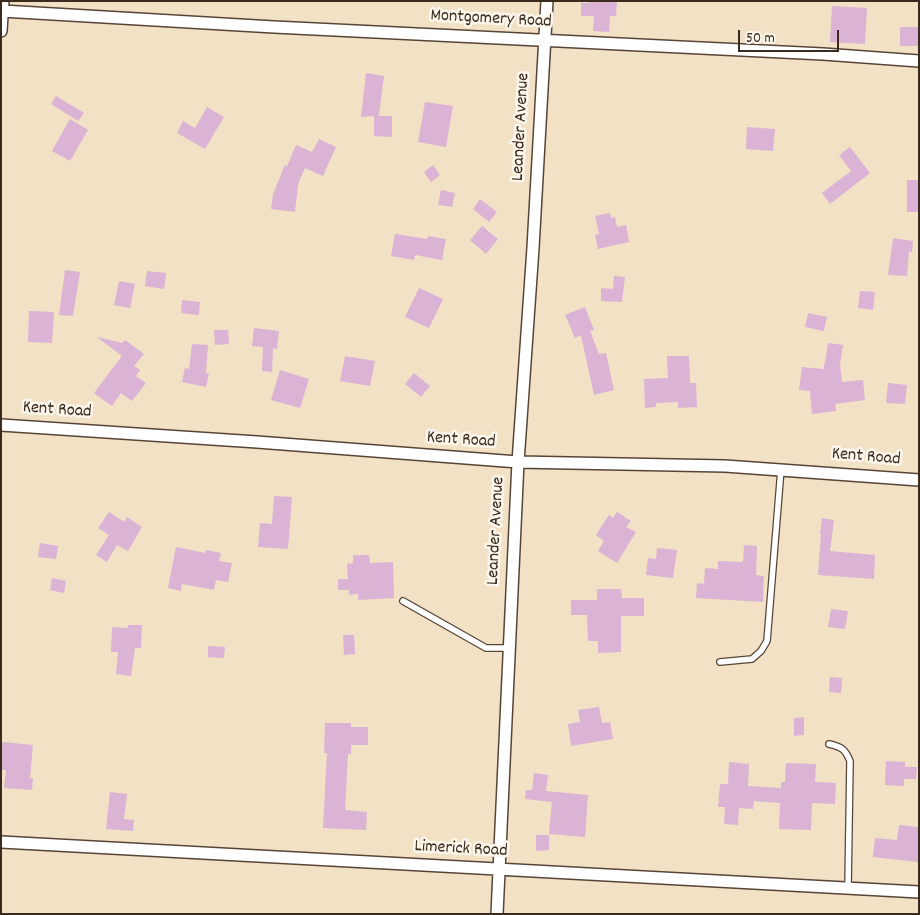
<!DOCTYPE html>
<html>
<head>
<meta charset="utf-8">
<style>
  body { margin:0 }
  #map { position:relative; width:920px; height:915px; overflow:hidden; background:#f2e1c5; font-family:Dekko,sans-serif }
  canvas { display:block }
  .frame { position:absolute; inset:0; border:2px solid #3b2a1e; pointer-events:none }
  .scale { position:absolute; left:738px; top:30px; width:101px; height:22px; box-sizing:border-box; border:2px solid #3b2a1e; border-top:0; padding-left:6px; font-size:15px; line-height:18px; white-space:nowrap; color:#3b2a1e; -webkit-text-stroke:4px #fbf7ec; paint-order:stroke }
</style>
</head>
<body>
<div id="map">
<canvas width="920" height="915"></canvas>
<div class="frame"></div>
<div class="scale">50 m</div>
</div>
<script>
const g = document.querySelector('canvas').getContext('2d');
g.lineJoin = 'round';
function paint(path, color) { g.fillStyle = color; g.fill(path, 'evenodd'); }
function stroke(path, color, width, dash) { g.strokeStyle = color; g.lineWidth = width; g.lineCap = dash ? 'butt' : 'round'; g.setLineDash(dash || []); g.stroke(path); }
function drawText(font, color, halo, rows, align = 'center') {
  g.font = font + ' Dekko,sans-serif'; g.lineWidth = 5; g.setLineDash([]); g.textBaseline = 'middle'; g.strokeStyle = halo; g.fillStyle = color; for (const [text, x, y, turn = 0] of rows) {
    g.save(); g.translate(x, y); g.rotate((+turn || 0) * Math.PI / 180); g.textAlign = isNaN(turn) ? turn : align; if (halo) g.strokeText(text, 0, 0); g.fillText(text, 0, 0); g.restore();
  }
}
const building = new Path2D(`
  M589,1H617L616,16H610L609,32L593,31L594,16H581V3H589Z
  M832,6L867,8L865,44L830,42Z
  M900,27H919V46H900Z
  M366,73L384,76L379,115L378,116H392V137L374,136V116L361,117Z
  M56,96L84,113L78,121L51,104Z
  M425,102L453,106L446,147L418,142Z
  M207,107L224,117L205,149L177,133L183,121L195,128Z
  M70,119L88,130L70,161L52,151Z
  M747,127L775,129L773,151L746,149Z
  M319,139L336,147L323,176L305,168L298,184L295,212L271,209L273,194L285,165L287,166L296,145L312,152Z
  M850,147L870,173L830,204L822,193L851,171L839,155Z
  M433,165L440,175L431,182L424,172Z
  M907,180H919V212H907Z
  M441,190L455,193L452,207L438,205Z
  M480,199L497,212L489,222L473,209Z
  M610,213L611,218L615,217L617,227L626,225L629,242L598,249L595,235L599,234L595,216Z
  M482,226L498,239L486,254L470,240Z
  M395,234L427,239L428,236L446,239L442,260L415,255L414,260L391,256Z
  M893,238L913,241L912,252H909L907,276L888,275Z
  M65,270L80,272L73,316L59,315Z
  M147,271L166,273L164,289L145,286Z
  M614,276L625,277L622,302L601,301V288L613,289Z
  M119,281L135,284L130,308L114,305Z
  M419,288L443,299L429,328L405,317Z
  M860,291L875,292L873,310L858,308Z
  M182,300L200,302L199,315L181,313Z
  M585,307L594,330L590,331L599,354L606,353L614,390L594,395L581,335L575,338L565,315Z
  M29,311L54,312L52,343L28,342Z
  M808,313L827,317L824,331L805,327Z
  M254,328L279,331L277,349L273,348L272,372L262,371L263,347L252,346Z
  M214,330H228L229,344L215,345Z
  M97,337L122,343L125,340L144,354L134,366L140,370L136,376L146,383L132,401L121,393L112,406L94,393L122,356Z
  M828,343L843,345L840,364L842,382L863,380L865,400L835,404L836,411L812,414L810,391L799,390L802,367L824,369V364L825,363Z
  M192,344L208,345L206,373L209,374L206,387L182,382L185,368L189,369Z
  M345,356L375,361L370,386L340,381Z
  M667,356H689L690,383H696L697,407L678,408V402L656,403V407L645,408L644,379L668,378Z
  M280,370L309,379L300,408L271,400Z
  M414,373L430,386L421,397L405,384Z
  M888,383L907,385L905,404L886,403Z
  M274,496L292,497L288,549L258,547L260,523L272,524Z
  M109,512L124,522L127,517L142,527L128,551L117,545L107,562L96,555L109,535L98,528Z
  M617,512L631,521L626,527L636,532L617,563L598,551L604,541L596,535L609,515L613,518Z
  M822,518L834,520L830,551L875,555L874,579L818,575L821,534H820Z
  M40,543L58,546L56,559L38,557Z
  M744,545L757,546L756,575L764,576L763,602L696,598L697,583L704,584L705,568L718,569V561L743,562Z
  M176,547L206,553V550L221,553L219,561L232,563L228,582L216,580L214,590L182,584L181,591L168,588Z
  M657,548L677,550L673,578L646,575L648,558L656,559Z
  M353,555H369L370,563L393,562L394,598L358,600V594L349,595V590H338V579H348L347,564L353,563Z
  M52,578L66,581L64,593L50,590Z
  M597,589H621L622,598H644V616H621V652L598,653V641H588L587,615H571V600H597Z
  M831,609L848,611L845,629L828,627Z
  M128,625H142L141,648H135L131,676L116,674L118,652H111L112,627L128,628Z
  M343,635H354L355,654L344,655Z
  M208,646L225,647L224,658L208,657Z
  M830,677L842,678L841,693L829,692Z
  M599,707L602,723L610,722L613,739L571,746L568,724L580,722L578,710Z
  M804,717V735L794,736V718Z
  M325,723H351V727H368V745H351V754H348L345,810L367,812L366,830L323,828L327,753H324Z
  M2,742L33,745L30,778H33L32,790L4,788L6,770H1Z
  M886,761L905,762V767H917L916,779H904V786L885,785Z
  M729,762L749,764L748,786L781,788V782H785L786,763L816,764L815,782L836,783L835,804L812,803L811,830L779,829L780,803L754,801L753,809L739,808L738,825L724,824L725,807H718L720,784H728Z
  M534,773L548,775L546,791L588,795L585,837L549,834L552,802L525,799L526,790H532Z
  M110,792L127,794L124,819L134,820L133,831L106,829Z
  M899,825L919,827V862L873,857L875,838L897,840Z
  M536,835H549V850L536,851Z`);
const lane = new Path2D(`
  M403,601L486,648H509
  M720,662L752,659L761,651L767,641L781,469
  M829,744C842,747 845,749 850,761L848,888`);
const street = new Path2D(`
  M2,11L274,27L823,54L919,61
  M1,31L3,1
  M1,425L257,442L518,462L725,466L919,480
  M1,842L919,892
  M497,914L518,462L533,248L547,1`);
const streetNames = [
  ["Montgomery Road",491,20,3],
  ["Leander Avenue",522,127,-87],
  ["Kent Road",57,411,4],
  ["Kent Road",461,441,4],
  ["Kent Road",866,458,5],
  ["Leander Avenue",497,531,-87],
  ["Limerick Road",461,850,3]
];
paint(building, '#dab3d5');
stroke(lane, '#564537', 8);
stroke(street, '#564537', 14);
stroke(lane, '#fff', 5.5);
stroke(street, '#fff', 11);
drawText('18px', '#3b2a1e', '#fbf7ec', streetNames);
</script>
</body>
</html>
